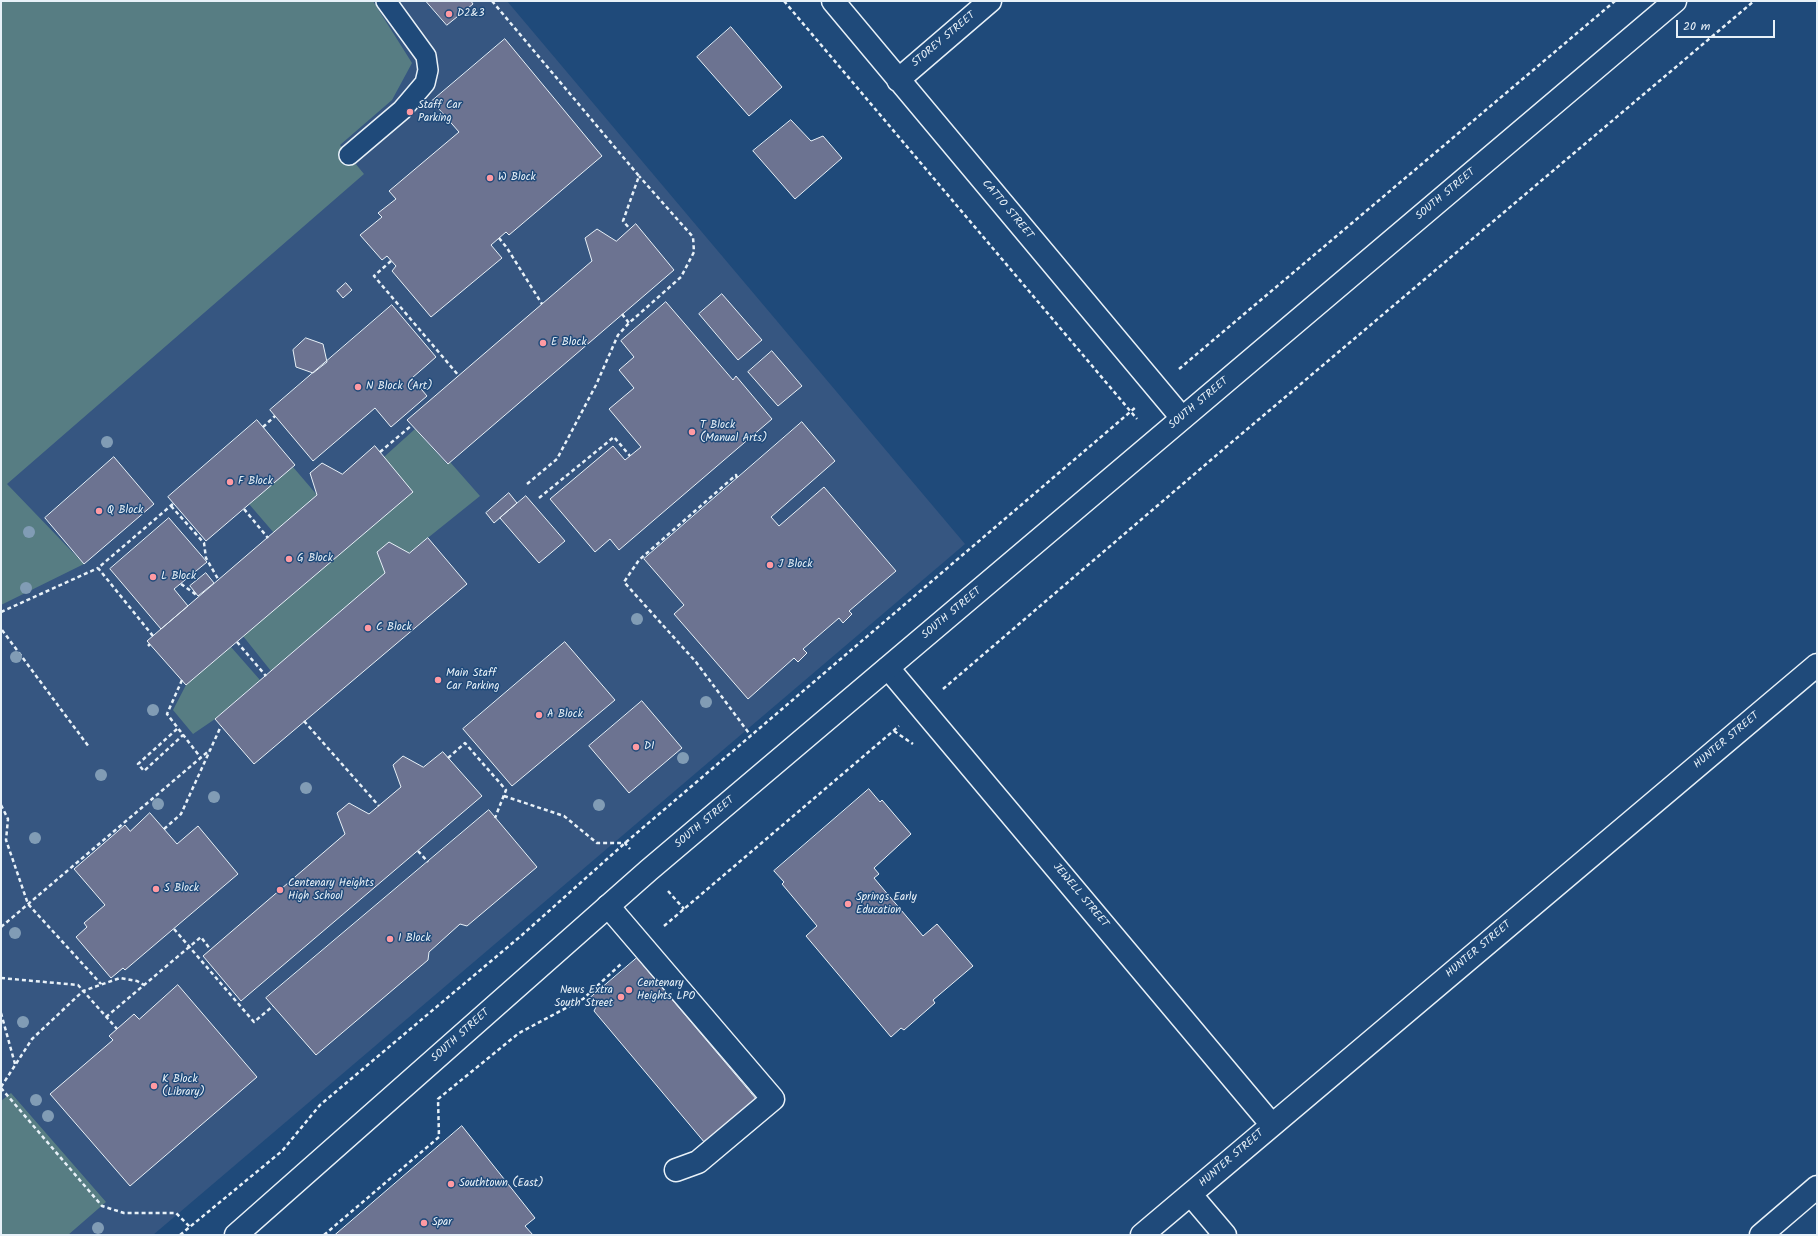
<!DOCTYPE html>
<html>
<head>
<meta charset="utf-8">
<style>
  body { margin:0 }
  #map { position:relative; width:1818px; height:1236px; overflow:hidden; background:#1f4a7a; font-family:Kalam,sans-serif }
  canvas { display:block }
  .frame { position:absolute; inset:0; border:2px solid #e8f1f8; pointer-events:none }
  .scale { position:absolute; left:1676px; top:20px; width:99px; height:18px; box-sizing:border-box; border:2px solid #e8f1f8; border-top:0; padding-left:5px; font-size:12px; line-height:14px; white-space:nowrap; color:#e8f1f8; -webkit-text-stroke:3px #1f4a7a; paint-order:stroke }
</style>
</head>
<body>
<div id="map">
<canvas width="1818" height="1236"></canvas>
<div class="frame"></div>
<div class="scale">20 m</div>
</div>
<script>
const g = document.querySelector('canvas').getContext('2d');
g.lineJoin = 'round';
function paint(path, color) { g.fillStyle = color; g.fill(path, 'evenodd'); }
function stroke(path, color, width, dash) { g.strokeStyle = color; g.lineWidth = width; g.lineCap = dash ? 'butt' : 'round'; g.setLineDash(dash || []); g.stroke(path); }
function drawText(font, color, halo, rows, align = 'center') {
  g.font = font + ' Kalam,sans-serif'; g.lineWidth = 3; g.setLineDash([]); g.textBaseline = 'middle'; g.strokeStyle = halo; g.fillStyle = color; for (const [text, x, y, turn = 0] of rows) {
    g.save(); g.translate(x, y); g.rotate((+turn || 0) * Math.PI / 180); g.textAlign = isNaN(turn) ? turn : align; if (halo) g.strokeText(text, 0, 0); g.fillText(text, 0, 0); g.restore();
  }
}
const built = new Path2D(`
  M1,1H507L965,544L153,1235H1Z`);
const green = new Path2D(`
  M1,1H373L412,63L392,100L340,145L364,174L7,484L84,564L1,605Z
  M415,429L447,464L450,462L480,496L409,553L389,543L377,552L385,573L271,671L243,636L384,457Z
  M293,467L317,495L274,533L249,504Z
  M231,647L260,680L215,719L193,734L173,710L186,685Z
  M11,1093L106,1202L68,1235H1V1101Z`);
const building = new Path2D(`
  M426,1H471L473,4L447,25Z
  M731,27L782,87L749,116L697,57Z
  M505,39L602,156L509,235L506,232L491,245L502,258L431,317L392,271L396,266L387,256L382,260L360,235L382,217L378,213L396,199L389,191L459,132L432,101Z
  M791,120L811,141L823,136L842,158L795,199L753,151Z
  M636,224L674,270L448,464L407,420L592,261L585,238L597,229L616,241Z
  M346,283L352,290L343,298L337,291Z
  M722,294L762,340L738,360L699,314Z
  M666,302L733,380L736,376L772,419L619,550L610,539L595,552L550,499L613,446L625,460L641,447L609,409L634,388L619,370L634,357L621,341Z
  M392,305L436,357L412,378L427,396L391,427L375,408L313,461L270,410Z
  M306,338L323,344L327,362L313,373L296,367L293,350Z
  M772,351L802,386L778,406L748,372Z
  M257,420L295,465L206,541L168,497Z
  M802,422L835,461L771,517L779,526L824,487L896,571L849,611L852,614L843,623L839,618L803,649L807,653L798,662L794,658L748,699L674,614L684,605L644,559Z
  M375,446L413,492L186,685L147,641L317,495L310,473L322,463L342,474Z
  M114,457L154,504L84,564L45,518Z
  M509,493L517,503L494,523L486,513Z
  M526,496L565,541L539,563L500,518Z
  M169,518L207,562L174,589L188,606L161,629L110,569Z
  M428,538L467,584L254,764L215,719L385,573L377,552L389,542L409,553Z
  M206,573L214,583L198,596L190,586Z
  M565,642L615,700L512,786L463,729Z
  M642,701L682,748L629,793L589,746Z
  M443,752L482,796L241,1001L203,956L345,834L337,813L349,803L369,814L401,787L393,765L403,756L423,767Z
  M869,789L880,802L882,800L911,834L874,868L879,874L874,878L923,936L937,924L973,966L933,1000L935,1003L904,1030L901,1028L891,1037L806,936L817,926L782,884L784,882L774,871Z
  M489,810L537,867L467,926L460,924L429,952L428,960L316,1055L266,998Z
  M150,813L177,844L198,826L238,874L125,970L123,968L111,978L76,937L87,927L84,923L105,905L74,869L125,825L130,831Z
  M637,958L757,1100L705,1143L594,1011L596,1007L590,998Z
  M178,985L257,1077L130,1186L50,1094L113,1040L109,1036L134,1014L139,1019Z
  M462,1126L535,1218L525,1226L533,1235H335Z`);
const path = new Path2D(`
  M492,1L639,176L623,221L630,229
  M784,1L1137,419
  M499,238L507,248L542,304
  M391,261L374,276L459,376
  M622,314L629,323
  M1179,369L1615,1
  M263,427L275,416
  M380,452L412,425
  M737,478L736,475L639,560L624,582L696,662L751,736
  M527,484L557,459L596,385L618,335L629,323L681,277L694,252L693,237L639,176
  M539,498L614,437L630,456
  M171,506L204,543L206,558L218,579
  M244,509L268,538
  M181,584L198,596
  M1,612L98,568
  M2,630L89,747
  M153,636L98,568L174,503
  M237,642L266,676
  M148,646L150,644
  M182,680L167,714L201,758
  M943,689L1219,453L1754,1
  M304,721L379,806
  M177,729L138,764L144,771L183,735
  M894,731L913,744
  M448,758L465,743L506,790L495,818
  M504,796L564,816L597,843H625L630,849
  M1,805L8,819L6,840L28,904L101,984
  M164,829L181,814L221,726
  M418,851L428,862
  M668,891L684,909
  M664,926L899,726
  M1,927L211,749
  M174,929L254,1022L273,1006
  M1,978L78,985L117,1029
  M1,1013L15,1064
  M106,1017L201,937L210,949
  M1,1087L32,1039L83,991L120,978L137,981L144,985
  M1,1088L102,1206L124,1213H176L190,1227
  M180,1235L282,1151L320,1105L522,935L625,843L1136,407
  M324,1235L439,1137L438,1099L519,1033L583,999L621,964`);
const service = new Path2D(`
  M349,155L402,110L425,83L428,70L426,56L386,1`);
const minor = new Path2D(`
  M833,1L1182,418
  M898,80L990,1
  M888,668L1272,1125
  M608,906L773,1099L698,1162L676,1170
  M1191,1195L1225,1235
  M1142,1235L1817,665
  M1761,1235L1817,1187`);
const tertiary = new Path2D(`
  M236,1235L649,870L1675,1`);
const trees = [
  [107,442],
  [29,532],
  [26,588],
  [637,619],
  [16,657],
  [706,702],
  [153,710],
  [683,758],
  [101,775],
  [306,788],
  [214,797],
  [158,804],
  [599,805],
  [35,838],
  [15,933],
  [23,1022],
  [36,1100],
  [48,1116],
  [98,1228]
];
const markers = [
  [449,14,4,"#ff9aa2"],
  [410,112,4,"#ff9aa2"],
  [490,178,4,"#ff9aa2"],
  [543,343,4,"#ff9aa2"],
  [358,387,4,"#ff9aa2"],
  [692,432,4,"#ff9aa2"],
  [230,482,4,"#ff9aa2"],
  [99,511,4,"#ff9aa2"],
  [289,559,4,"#ff9aa2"],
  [770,565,4,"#ff9aa2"],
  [153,577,4,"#ff9aa2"],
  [368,628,4,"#ff9aa2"],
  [438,680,4,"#ff9aa2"],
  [539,715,4,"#ff9aa2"],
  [636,747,4,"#ff9aa2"],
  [156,889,4,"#ff9aa2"],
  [280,890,4,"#ff9aa2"],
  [848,904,4,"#ff9aa2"],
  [390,939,4,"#ff9aa2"],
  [629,990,4,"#ff9aa2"],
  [621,997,4,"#ff9aa2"],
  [154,1086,4,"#ff9aa2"],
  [451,1184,4,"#ff9aa2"],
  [424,1223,4,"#ff9aa2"]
];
const poiNames = [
  ["D2&3",457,14],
  ["Staff Car",418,106],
  ["Parking",418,119],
  ["W Block",498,178],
  ["E Block",551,343],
  ["N Block (Art)",366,387],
  ["T Block",700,426],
  ["(Manual Arts)",700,439],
  ["F Block",238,482],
  ["Q Block",107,511],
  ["G Block",297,559],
  ["J Block",778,565],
  ["L Block",161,577],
  ["C Block",376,628],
  ["Main Staff",446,674],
  ["Car Parking",446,687],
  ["A Block",547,715],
  ["D1",644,747],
  ["Centenary Heights",288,884],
  ["High School",288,897],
  ["S Block",164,889],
  ["Springs Early",856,898],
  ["Education",856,911],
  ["I Block",398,939],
  ["Centenary",637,984],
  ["Heights LPO",637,997],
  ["News Extra",613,991,"right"],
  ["South Street",613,1004,"right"],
  ["K Block",162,1080],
  ["(Library)",162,1093],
  ["Southtown (East)",459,1184],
  ["Spar",432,1223]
];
const streetNames = [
  ["STOREY STREET",944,40,-40],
  ["SOUTH STREET",1446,195,-40],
  ["CATTO STREET",1007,210,50],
  ["SOUTH STREET",1199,404,-40],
  ["SOUTH STREET",952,614,-40],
  ["HUNTER STREET",1727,741,-40],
  ["SOUTH STREET",705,823,-40],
  ["JEWELL STREET",1080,896,50],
  ["HUNTER STREET",1479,950,-40],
  ["SOUTH STREET",461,1036,-42],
  ["HUNTER STREET",1232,1159,-41]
];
paint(built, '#365681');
paint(green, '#577d83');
paint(building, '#6c7391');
stroke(building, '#e8f1f8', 1);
stroke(service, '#e8f1f8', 22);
stroke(minor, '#e8f1f8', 25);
stroke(tertiary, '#e8f1f8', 25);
stroke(path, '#e8f1f8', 2.5, [4, 3]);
stroke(service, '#1f4a7a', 19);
stroke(minor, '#1f4a7a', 22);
stroke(tertiary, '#1f4a7a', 22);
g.fillStyle = '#819cb5';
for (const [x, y] of trees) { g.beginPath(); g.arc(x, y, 6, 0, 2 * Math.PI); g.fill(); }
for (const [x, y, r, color] of markers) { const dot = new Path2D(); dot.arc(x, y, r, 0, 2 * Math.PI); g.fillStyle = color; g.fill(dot); stroke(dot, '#1f4a7a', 1.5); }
drawText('11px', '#e8f1f8', '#1f4a7a', poiNames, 'left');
drawText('11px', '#e8f1f8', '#1f4a7a', streetNames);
</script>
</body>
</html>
